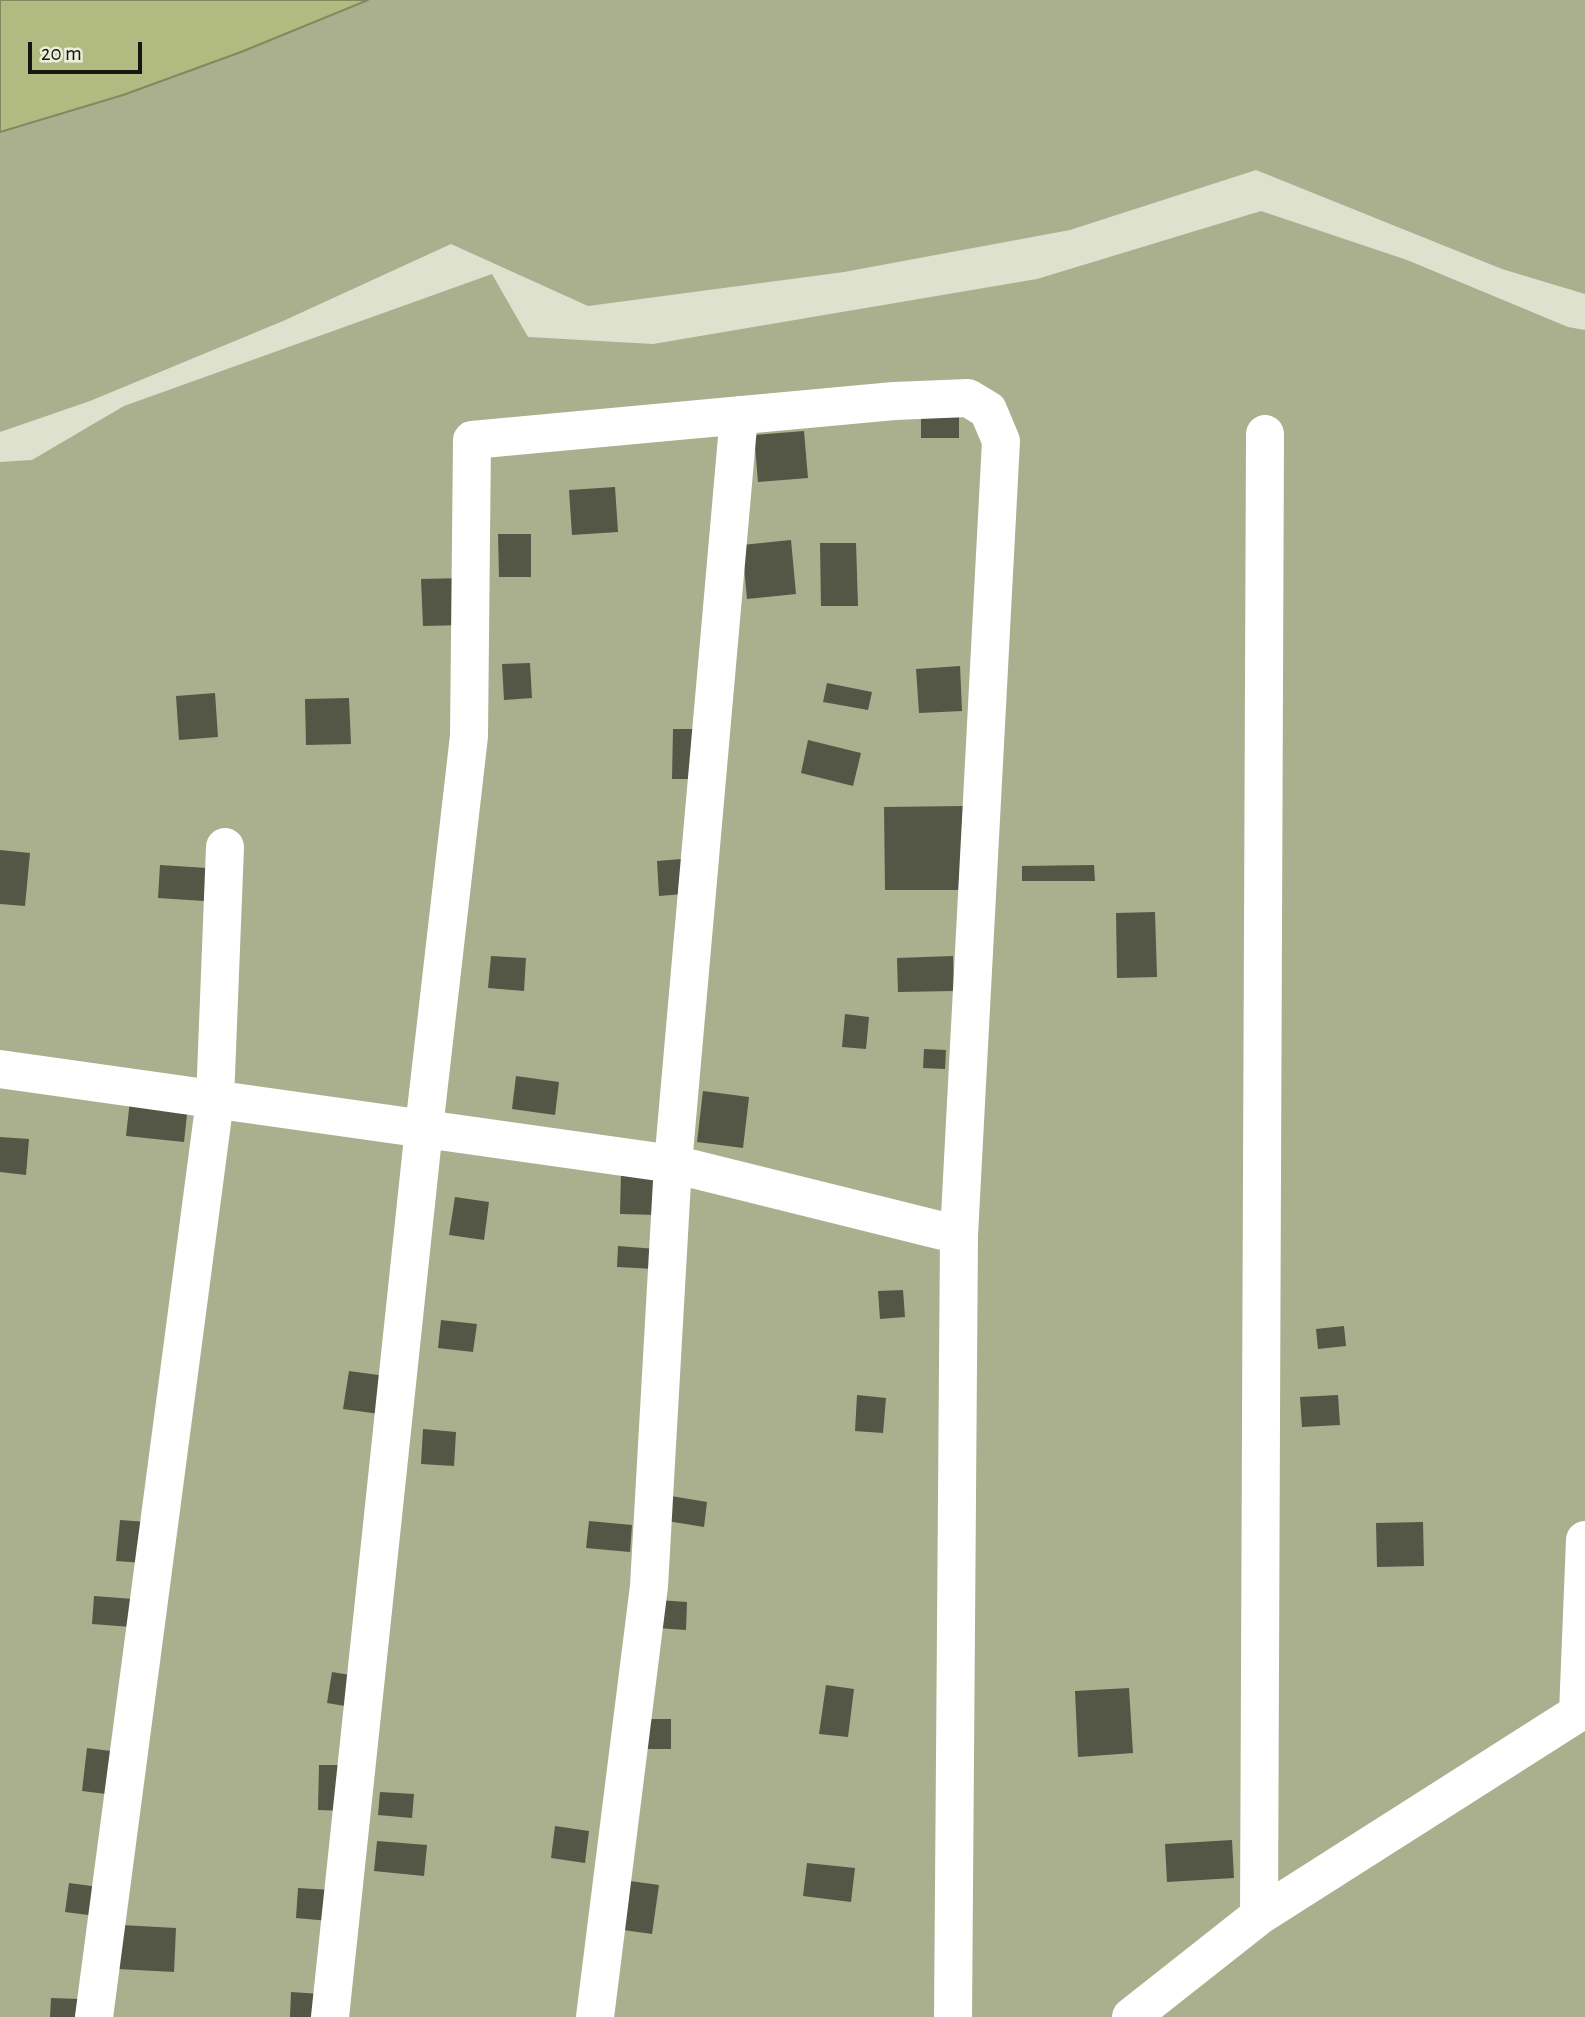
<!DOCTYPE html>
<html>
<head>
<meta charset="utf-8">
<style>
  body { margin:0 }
  #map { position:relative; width:1585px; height:2017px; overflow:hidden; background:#dde1cd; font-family:"Alegreya Sans",sans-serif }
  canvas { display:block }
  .scale { position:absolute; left:28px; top:42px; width:114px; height:32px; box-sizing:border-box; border:4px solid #15160f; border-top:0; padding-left:9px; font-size:21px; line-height:24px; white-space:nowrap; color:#15160f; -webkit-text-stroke:5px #eaeeda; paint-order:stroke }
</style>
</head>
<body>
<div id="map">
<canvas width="1585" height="2017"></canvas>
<div class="scale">20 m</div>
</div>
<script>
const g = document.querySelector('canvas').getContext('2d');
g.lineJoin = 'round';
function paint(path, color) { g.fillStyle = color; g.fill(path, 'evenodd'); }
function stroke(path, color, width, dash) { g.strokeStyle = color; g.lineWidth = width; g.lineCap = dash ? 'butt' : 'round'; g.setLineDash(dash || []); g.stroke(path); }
const green = new Path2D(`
  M368,0H1585V294L1502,269L1256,170L1070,230L844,272L588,306L451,244L283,321L90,401L0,432V132L123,95L241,52Z
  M1261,211L1407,260L1568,327L1585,330V2017H0V462L32,460L124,406L492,274L528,337L653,344L1037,279Z`);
const water = new Path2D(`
  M0,0H368L241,52L123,95L0,132Z`);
const building = new Path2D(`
  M921,408L959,409V438H921Z
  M804,431L808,478L758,482L754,435Z
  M615,487L618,532L572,535L569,490Z
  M498,534H531V577H499Z
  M791,540L796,594L747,599L742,545Z
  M820,543H856L858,606H821Z
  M463,578L464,625L423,626L421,579Z
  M530,663L532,698L504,700L502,664Z
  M960,666L962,711L919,713L916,669Z
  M827,683L872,692L868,710L823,702Z
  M215,693L218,737L179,740L176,696Z
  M349,698L351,744L306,745L305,699Z
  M673,729H700V779H672Z
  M808,740L861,753L853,786L801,773Z
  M964,806V890H885L884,807Z
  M0,850L30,853L25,906L0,904Z
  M694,858L696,893L659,896L657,861Z
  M160,865L207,868L204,901L158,898Z
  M1094,865L1095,881H1022V866Z
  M1155,912L1157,977L1117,978L1116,913Z
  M491,956L526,958L524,991L488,988Z
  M953,956L954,991L898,992L897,958Z
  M845,1014L869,1017L866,1049L842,1047Z
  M924,1049L946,1050L945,1069L923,1068Z
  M516,1076L559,1082L555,1115L512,1109Z
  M703,1091L749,1097L743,1148L697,1142Z
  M130,1100L188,1105L184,1142L126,1136Z
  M0,1137L29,1139L26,1175L0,1172Z
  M621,1173L659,1174L658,1215L620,1214Z
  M455,1197L489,1202L484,1240L449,1235Z
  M618,1246L656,1249L655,1269L617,1267Z
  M903,1290L905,1317L880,1319L878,1291Z
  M441,1320L477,1324L473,1352L438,1348Z
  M1344,1326L1346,1346L1318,1349L1316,1329Z
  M349,1371L393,1377L387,1415L343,1409Z
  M857,1395L886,1398L883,1433L855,1431Z
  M1338,1395L1340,1425L1302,1427L1300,1397Z
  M423,1429L456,1432L454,1466L421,1464Z
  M671,1496L707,1502L704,1527L667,1521Z
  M120,1520L147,1522L144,1563L116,1561Z
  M589,1521L632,1525L630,1552L586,1548Z
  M1423,1522L1424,1566L1377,1567L1376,1523Z
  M94,1596L133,1599L131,1627L92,1624Z
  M658,1600L687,1602L686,1630L657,1628Z
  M332,1672L362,1677L357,1708L327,1703Z
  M826,1685L854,1689L848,1737L819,1734Z
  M1129,1688L1133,1753L1078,1757L1075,1691Z
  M647,1719H671V1749H647Z
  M87,1748L119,1752L114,1795L82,1791Z
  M319,1765H349L348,1811L318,1810Z
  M380,1792L414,1794L412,1818L378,1815Z
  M555,1826L589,1831L585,1863L551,1858Z
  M1232,1840L1234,1878L1167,1882L1165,1844Z
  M377,1841L427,1845L424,1876L374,1871Z
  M807,1863L855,1868L851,1902L803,1896Z
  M623,1880L659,1885L652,1934L616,1929Z
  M69,1883L99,1887L96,1916L65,1912Z
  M298,1888L332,1890L329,1921L296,1918Z
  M121,1925L176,1928L174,1972L118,1969Z
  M291,1992L321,1994L320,2017H290Z
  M51,1998L79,1999L78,2017H50Z`);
const street = new Path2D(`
  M0,1069L673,1164L959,1235
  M1259,1916L1578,1713L1585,1540
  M94,2017L215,1100L225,847
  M330,2017L424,1128L469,736L472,440L894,401L968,398L988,410L1001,441L959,1235L953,2017
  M595,2017L649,1586L673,1164L739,415
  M1131,2017L1259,1916L1265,434`);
paint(green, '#aaaf8e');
paint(water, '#b1ba80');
stroke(water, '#82895e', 2);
paint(building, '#545746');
stroke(street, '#fff', 38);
</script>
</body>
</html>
